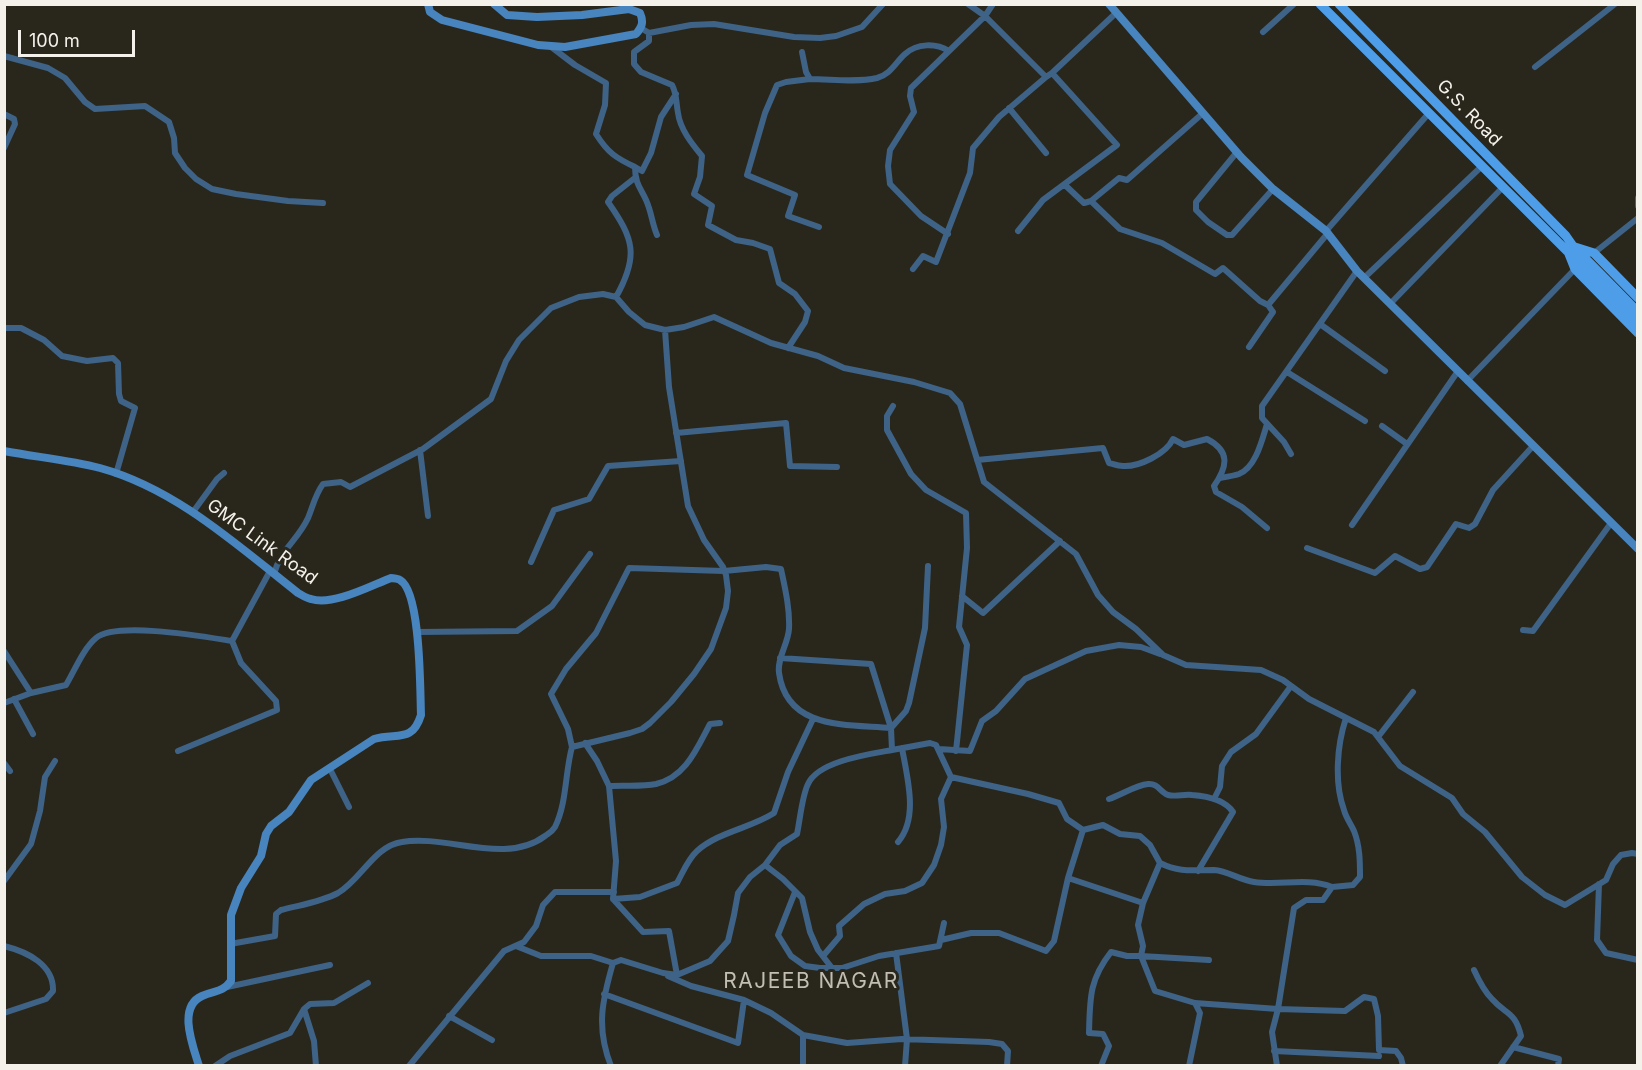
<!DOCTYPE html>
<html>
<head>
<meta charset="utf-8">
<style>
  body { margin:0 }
  #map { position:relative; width:1642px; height:1070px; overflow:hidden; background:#29271c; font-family:Inter,sans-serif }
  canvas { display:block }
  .frame { position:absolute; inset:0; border:6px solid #f3f1ea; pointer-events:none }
  .scale { position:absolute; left:18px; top:30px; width:117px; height:27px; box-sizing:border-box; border:3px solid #f3f1ea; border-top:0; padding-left:8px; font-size:18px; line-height:21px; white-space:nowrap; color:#f3f1ea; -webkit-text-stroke:4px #29271c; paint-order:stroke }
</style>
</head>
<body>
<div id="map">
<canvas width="1642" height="1070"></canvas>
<div class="frame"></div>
<div class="scale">100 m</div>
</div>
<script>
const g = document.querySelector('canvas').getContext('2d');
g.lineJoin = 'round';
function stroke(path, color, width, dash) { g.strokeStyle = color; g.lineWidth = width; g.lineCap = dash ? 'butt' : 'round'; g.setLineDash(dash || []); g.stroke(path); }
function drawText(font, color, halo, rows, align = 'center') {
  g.font = font + ' Inter,sans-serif'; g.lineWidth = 6; g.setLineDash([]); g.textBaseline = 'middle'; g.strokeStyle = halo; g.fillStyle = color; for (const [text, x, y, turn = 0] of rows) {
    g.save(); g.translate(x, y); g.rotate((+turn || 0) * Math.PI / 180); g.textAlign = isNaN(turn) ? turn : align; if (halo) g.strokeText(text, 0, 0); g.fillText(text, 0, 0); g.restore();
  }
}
const street = new Path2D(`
  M968,4L985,16L1046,77L1052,73L1117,145L1043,200L1018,231
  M641,28L649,33V41L634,52V64L641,72L672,85C677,94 676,103 678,113C680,129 692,144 702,156L700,177L694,194L712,206L708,225L736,240L753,243L770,249L779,283L795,294L808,311L805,322L788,348
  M1263,32L1294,4
  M649,33L691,25L714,24L794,37L820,38L836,36L862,27L883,4
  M550,46L575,65L606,83L605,105L596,134C608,153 616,158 635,167C635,188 644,190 649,208C652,217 653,226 657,235
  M802,52L806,72L810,79C831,79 856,83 877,78C891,74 895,63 905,54C917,43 936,43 949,51L985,16L993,4
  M4,56L48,68L65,78L85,102L95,109L145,106L169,122L174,138L175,153L185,168L196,179L212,189L236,194L288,201L323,203
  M1535,67L1615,4
  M1052,73L1116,13
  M810,79L786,82L777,85L765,113L747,175L795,195L788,216L819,227
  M1009,108L1046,153
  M4,114L14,119L15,124L4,148
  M1237,152L1196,202V210L1208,222L1227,235H1232L1273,189
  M635,167L642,171L651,153L661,117L676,94
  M1065,185L1084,203L1091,201L1120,229L1162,243L1215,274L1223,268L1260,301L1268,305L1328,233
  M1638,198V206
  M1091,201L1119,178L1127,180L1203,113
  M1326,231L1429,113
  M948,234L921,216L890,184L888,166L890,150L914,112L910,96L911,88L949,51
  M1594,253L1638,218
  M913,269L923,256L936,262L970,173L973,148L999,117L1046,77
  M1364,278L1482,166
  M616,297C639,256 634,239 608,202L612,196L636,177
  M1390,304L1503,187
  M1320,324L1385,371
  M4,328H21L44,340L62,356L87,361L113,358L118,363L119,394L121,401L135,408L116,474
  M1249,347L1273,312L1268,305
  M1287,372L1365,421
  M1467,381L1575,269
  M893,406L887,416V430L911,474L926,490L966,513L967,548L959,627L967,645L956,751
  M1382,426L1407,444
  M676,433L786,423L790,466L837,467
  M420,450L428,516
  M1291,454L1284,442L1262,418V406L1357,271
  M977,460L1103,448L1109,463C1113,464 1118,466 1123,466C1139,467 1166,454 1173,439L1184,445L1207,439C1230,451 1228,466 1214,486L1216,492L1242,507L1267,528
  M1220,478C1226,477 1233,476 1239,474C1256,467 1262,440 1267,424
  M193,512L217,479L224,473
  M1352,525L1458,371
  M1307,548L1375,573L1395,556L1420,569L1427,567L1456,524L1469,528L1475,524L1493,490L1533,446
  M531,562L554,510L589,499L608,466L681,461
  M274,574C280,550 298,540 308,518C313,506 315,495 323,484L341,482L350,487L423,449L491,399L506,361L519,340L551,308L579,297L603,294L616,297L629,312L645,325L665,330L684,327L714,317L771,343L818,356L844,368L914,382L950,393L960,404L984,482L1076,554L1098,595L1113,612L1136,629L1163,655L1186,665L1261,670L1283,680L1309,699L1374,732L1400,766L1452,798L1463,814L1485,832L1522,877L1545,895L1565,905L1606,880L1613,864L1621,855L1632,853L1638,854
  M962,596L983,613L1060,541
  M1523,630L1533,631L1611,523
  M418,632L517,631L552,606L590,554
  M4,651L31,693L4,703
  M780,658L871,664L891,728L906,711L909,703L925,628L928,566
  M31,693L66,685C75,670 83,649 96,638C116,621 206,637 232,641
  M14,699L33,734
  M1378,737L1413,692
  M585,743L597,761L609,786L616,861L613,899L643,932L669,931L677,975
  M572,747L568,729L551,694L566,669L596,633L629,568L724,571L766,567L781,569C785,588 790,609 789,629C788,644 777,658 779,673C787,730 846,724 891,728L892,750C870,754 818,761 808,784C802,796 800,820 797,834L780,845L765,865L750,877L738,893L734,915L728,941L710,961L677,975L663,973L621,960L613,963C602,1001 596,1028 611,1066
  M939,749L970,751L982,721L996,711L1025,679L1086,651L1119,645L1141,647L1160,654
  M892,750L930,743L936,745L951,777L1028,794L1059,803L1067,819L1083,830L1068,878L1143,903L1138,925L1143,946L1141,956H1127L1111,952C1089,980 1090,999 1089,1033L1103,1034L1109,1046L1101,1066
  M178,751L277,710L276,701L241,663L232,641L270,571
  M4,763L10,771
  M330,769L349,807
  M609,786C625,785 641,787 656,784C686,777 697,748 710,724L720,723
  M1109,799C1121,795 1136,785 1148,784C1158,783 1160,792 1168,795C1176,797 1184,794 1192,795C1206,796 1225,800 1233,812L1198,871
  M1214,799L1220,787L1222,766L1231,752L1256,734L1291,686
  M1083,830L1103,825L1120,834L1140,836L1150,845L1160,863
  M898,842C919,818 907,777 902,748
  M765,865L783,879L802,898L810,932L818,950L832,968
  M4,881L31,844L40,811L45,777L55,761
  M1599,884L1597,940L1606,953L1638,960
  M795,892L778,935L791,956L805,966L820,968H842L879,956L939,946L944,923
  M613,899L640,897L677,883C683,872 688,859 697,851C718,832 751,828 774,813L788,772L813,719
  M1143,903L1160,863C1180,873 1193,870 1214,870C1228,871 1240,880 1254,882C1280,886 1307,877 1332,887
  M941,940L971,933H999L1046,951L1054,941L1068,878
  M230,944L275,936L276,914L281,910C300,905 321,902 338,893C361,880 374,846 402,842C446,834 505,866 545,836C549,833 552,832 555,827C567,803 565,772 572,747L630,733L642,729L650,723L671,702L694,674L711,649L726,608L728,591L726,575L723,567L704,540L688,506L669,387L665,330
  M4,946C28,952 54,965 53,991L46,999L4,1013
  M516,946L541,956H591L613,963
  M896,953L907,1039L905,1066
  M823,956L840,936L839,926L864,904L885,894L905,891L922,883L934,865L941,845L944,827L941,799L951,777
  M1474,970C1479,981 1484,991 1492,999C1506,1015 1515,1011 1521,1036L1500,1066
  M668,976L691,986L744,1000L771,1013L803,1035V1066
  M227,987L330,965
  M604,994L738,1043L744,1000
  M1195,1003L1278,1009L1294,908L1306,900H1323L1332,887L1353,885L1360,877C1360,862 1360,846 1354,831C1351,824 1346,818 1344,810C1334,783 1337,745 1346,718
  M304,1009L314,1041L316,1066
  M449,1016L492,1040
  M803,1035L847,1043L902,1039L989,1042L1002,1044L1008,1051L1007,1066
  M1513,1047L1559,1059L1558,1066
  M1274,1051L1379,1056
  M215,1066L230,1056L290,1033L304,1009L310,1004L334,1003L368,983
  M409,1066L504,951L524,942L536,926L543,905L555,892H614
  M1189,1066L1200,1013L1195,1003L1155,991L1141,956L1209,960
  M1277,1066L1272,1032L1278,1009L1345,1011L1364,997L1374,999L1378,1016L1379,1050L1396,1051L1401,1058L1403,1066`);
const secondary = new Path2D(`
  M428,4L430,12L442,20L538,45L565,47L636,34C642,27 644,22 640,13L629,9L582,15L537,17L507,15L494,4
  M1109,4L1241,157L1273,189L1326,231L1357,271L1638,549
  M4,451C36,457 69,460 100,468C176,489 237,545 298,593C302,595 306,598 311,599C333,606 370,586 391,578C393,578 399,579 400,580C421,592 420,691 421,715C412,744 396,732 374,739L311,780L289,812L271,826L266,834L261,856L241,888L231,915V981C222,993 215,990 202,996C177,1007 193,1046 199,1066`);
const primary = new Path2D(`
  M1320,4L1638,322
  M1339,4L1566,236L1573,246L1638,312
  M1575,247L1594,253L1638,298
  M1569,254L1575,269L1638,333`);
const streetNames = [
  ["G.S. Road",1469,113,46],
  ["GMC Link Road",262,542,36]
];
const quarterNames = [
  ["RAJEEB NAGAR",811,982]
];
stroke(street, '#3e6387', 6);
stroke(secondary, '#4884be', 8);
stroke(primary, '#4e9de9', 9);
drawText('18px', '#f3f1ea', '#29271c', streetNames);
g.letterSpacing = '1.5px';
drawText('21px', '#c2bfb2', '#29271c', quarterNames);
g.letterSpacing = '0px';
</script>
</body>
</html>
